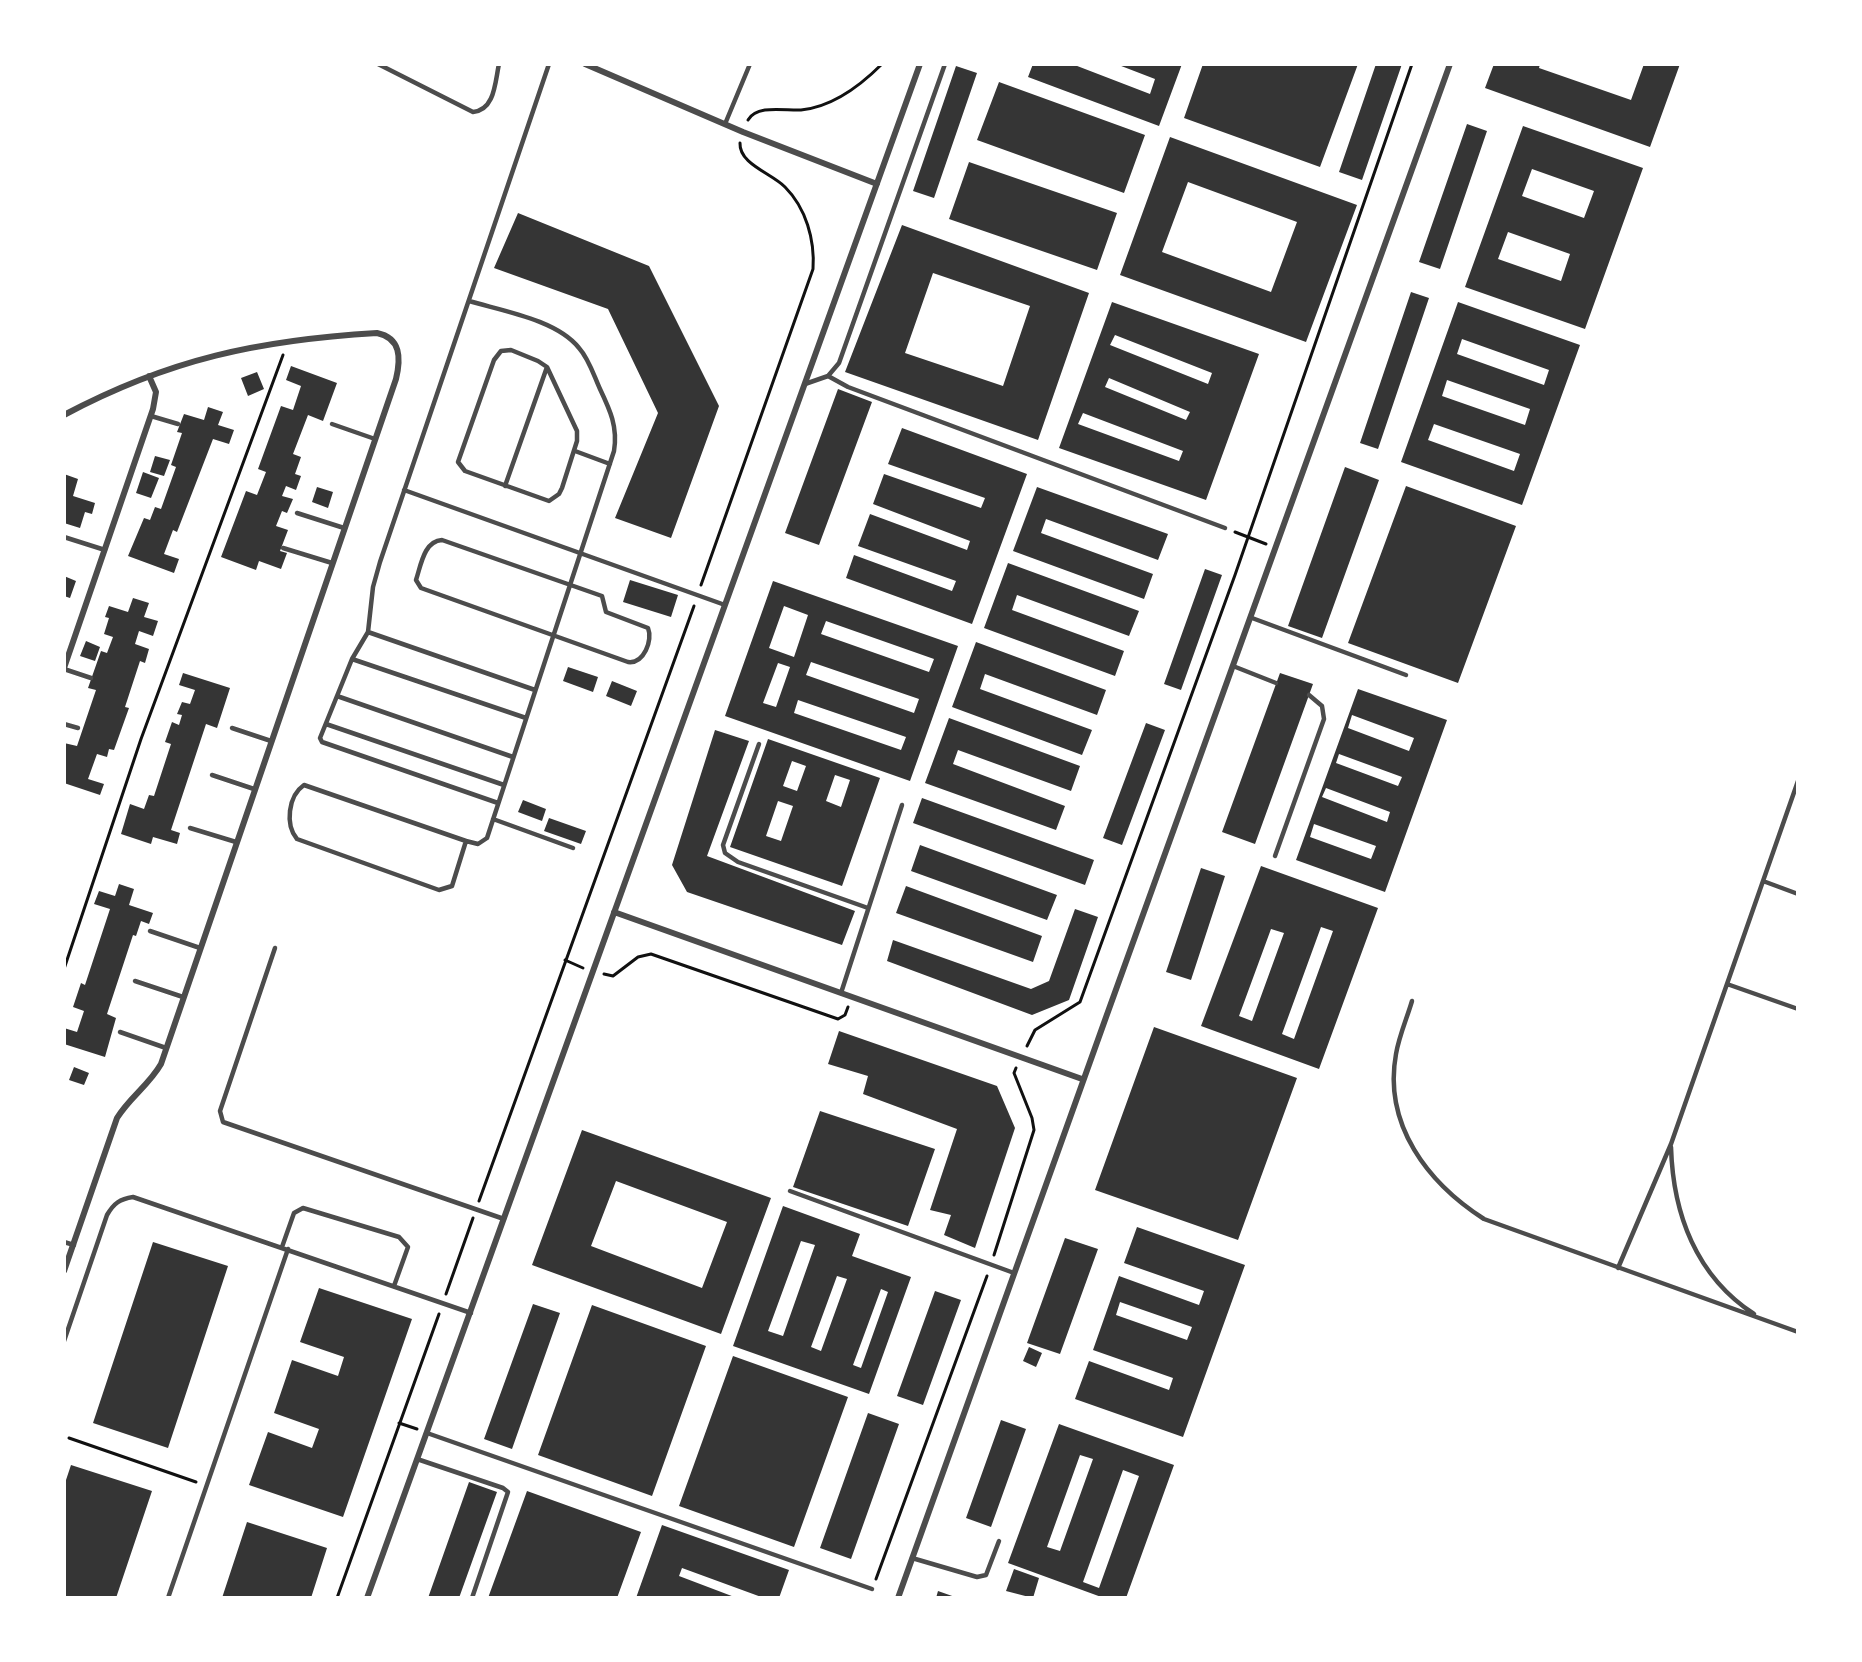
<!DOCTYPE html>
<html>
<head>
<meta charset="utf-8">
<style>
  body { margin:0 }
  #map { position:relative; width:1862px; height:1662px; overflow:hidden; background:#fff; font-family:Merriweather,serif }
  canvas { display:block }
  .frame { position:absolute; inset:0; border:66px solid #fff; pointer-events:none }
</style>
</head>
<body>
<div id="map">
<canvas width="1862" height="1662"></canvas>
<div class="frame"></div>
</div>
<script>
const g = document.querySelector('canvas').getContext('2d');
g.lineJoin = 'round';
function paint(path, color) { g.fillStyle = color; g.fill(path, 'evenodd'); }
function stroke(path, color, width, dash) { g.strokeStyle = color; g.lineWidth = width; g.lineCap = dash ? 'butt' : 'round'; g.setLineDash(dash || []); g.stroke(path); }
const building = new Path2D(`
  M1033,64H1072L1150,94L1155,79L1116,64H1182L1159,126L1028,77Z
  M1203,64H1358L1320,167L1184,118Z
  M1376,64H1402L1362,180L1339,172Z
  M1494,64H1540L1539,68L1631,100L1644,64H1680L1650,147L1485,88Z
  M956,66L977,73L934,198L913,191Z
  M999,82L1145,135L1124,193L977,140Z
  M1467,124L1487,131L1440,269L1419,262Z
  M1523,126L1643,168L1585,329L1465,287ZM1532,169L1594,191L1584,218L1522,196ZM1508,232L1570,254L1561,281L1498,259Z
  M1170,137L1357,205L1306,342L1120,275ZM1188,182L1297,222L1271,292L1162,252Z
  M969,162L1117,213L1097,270L949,219Z
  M518,213L649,266L719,406L671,538L615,518L658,413L608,309L494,268Z
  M902,225L1089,293L1038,440L845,372ZM933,273L1030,306L1003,386L905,353Z
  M1411,292L1429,298L1378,449L1360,443Z
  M1112,302L1259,354L1206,500L1059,448ZM1115,335L1212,373L1208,384L1110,345ZM1109,378L1190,412L1186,420L1105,387ZM1083,413L1183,451L1179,461L1078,424Z
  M1458,302L1580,345L1522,505L1401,462ZM1462,339L1549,370L1544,385L1457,354ZM1447,380L1530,409L1525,425L1442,396ZM1434,424L1520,454L1514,471L1428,440Z
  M291,366L337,383L323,421L308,415L293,454L301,457L295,474L301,476L296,490L286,486L282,496L293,499L287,513L282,511L276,526L288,530L280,551L287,553L281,569L259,561L256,570L221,557L246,491L257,495L266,472L258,469L281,406L293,410L301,386L286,380Z
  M257,372L264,389L248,396L241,378Z
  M838,389L872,402L819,545L785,533Z
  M208,407L223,412L218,425L234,430L229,444L213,439L177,532L173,530L164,554L179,559L174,573L128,556L144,518L150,520L155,507L161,509L176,467L171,465L182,433L177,432L184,414L204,420Z
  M902,428L1027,474L972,624L846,578L854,555L952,591L956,581L858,546L870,514L967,550L970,541L873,504L884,474L981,508L985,498L888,464Z
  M155,456L170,460L164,476L150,472Z
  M1345,467L1379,480L1322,638L1288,626Z
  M143,472L159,478L151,498L136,493Z
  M64,474L78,479L73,496L95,503L92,514L85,512L80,528L64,523Z
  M1406,486L1516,526L1458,683L1348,643Z
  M317,487L333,492L328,508L312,502Z
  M1037,487L1168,534L1158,560L1046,519L1041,533L1153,574L1144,599L1013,551Z
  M1008,563L1139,611L1129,636L1017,595L1012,610L1124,651L1115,676L984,628Z
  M1205,569L1222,575L1181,690L1164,684Z
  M64,576L76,581L70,598L64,596Z
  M630,580L678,595L671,617L623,602Z
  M773,581L958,646L910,781L725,716ZM784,606L808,615L794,657L769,648ZM826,621L934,659L929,672L821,634ZM811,662L919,699L914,713L806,675ZM778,663L790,667L776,707L763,703ZM798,700L906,737L901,750L794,713Z
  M133,598L149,603L144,617L158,621L153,636L139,631L135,644L149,649L145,663L140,661L125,707L129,708L114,750L109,749L107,757L97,754L88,779L104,784L100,795L64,783V743L77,746L96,690L88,688L101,651L107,653L113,637L104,634L109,618L105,617L109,606L128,612Z
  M86,641L100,647L95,661L80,656Z
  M976,642L1106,690L1097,715L985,674L980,689L1092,730L1082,755L952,707Z
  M568,667L598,677L593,692L563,681Z
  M183,673L230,688L217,728L206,724L171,830L180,833L177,844L153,837L151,844L121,834L130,804L144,809L149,795L154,796L171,744L165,742L172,722L179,725L182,715L177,714L182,702L190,704L195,690L179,685Z
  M1280,673L1313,684L1255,844L1222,832Z
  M612,681L637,691L631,706L606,696Z
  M1358,689L1447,720L1385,892L1296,860ZM1352,715L1414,738L1409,751L1348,728ZM1339,754L1402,777L1398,786L1336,763ZM1326,788L1390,812L1387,822L1322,797ZM1314,824L1376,846L1371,859L1310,837Z
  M949,718L1080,766L1071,791L958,750L953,764L1065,806L1056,830L925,783Z
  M1146,723L1165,730L1122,845L1103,838Z
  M715,730L749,741L707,856L855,911L842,945L687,892L672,865Z
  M768,739L880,778L842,886L730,847ZM792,761L806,766L797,791L783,786ZM835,775L850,780L841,807L826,801ZM778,801L793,806L781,841L766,836Z
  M922,798L1094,860L1085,885L913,823Z
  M523,800L546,809L542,821L518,812Z
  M549,818L586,831L581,844L544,831Z
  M920,845L1057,895L1047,920L911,871Z
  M1261,866L1378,908L1319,1069L1201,1026ZM1321,927L1333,931L1294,1039L1282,1034ZM1271,929L1284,933L1252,1021L1239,1016Z
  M1201,868L1225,876L1191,980L1166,972Z
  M119,884L134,889L129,905L153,913L149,924L141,921L136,936L133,935L107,1014L116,1018L105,1057L64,1044V1028L77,1032L84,1011L73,1007L81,983L85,985L110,909L94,904L99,891L115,896Z
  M906,886L1042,936L1033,962L896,913Z
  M1075,909L1098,917L1069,1000L1032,1015L887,961L893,940L1031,989L1049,981Z
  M1154,1027L1297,1078L1238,1240L1095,1190Z
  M839,1031L997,1086L1015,1128L975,1248L944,1235L951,1215L930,1210L957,1129L863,1094L868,1076L828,1064Z
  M74,1067L89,1073L84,1085L69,1080Z
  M820,1111L935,1149L908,1226L793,1187Z
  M582,1130L771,1198L721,1334L532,1265ZM616,1181L727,1222L702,1288L591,1246Z
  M783,1206L860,1234L852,1256L911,1277L869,1394L733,1346ZM801,1241L815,1245L783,1336L768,1331ZM837,1276L847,1279L821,1351L811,1347ZM881,1289L888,1292L861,1368L853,1365Z
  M1137,1227L1245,1265L1183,1437L1075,1399L1089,1361L1169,1390L1173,1378L1093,1350L1119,1276L1199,1305L1204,1291L1124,1263ZM1120,1302L1192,1327L1187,1340L1116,1315Z
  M1065,1238L1098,1249L1060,1354L1027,1343Z
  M153,1242L228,1266L168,1448L93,1423Z
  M319,1288L412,1319L343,1517L249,1485L268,1432L312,1448L319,1429L274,1413L292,1360L338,1376L344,1357L300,1342Z
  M935,1291L961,1300L923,1405L897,1396Z
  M533,1304L560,1313L512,1449L484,1439Z
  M592,1305L706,1346L652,1496L538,1455Z
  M1029,1347L1042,1353L1036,1367L1023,1361Z
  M733,1356L848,1397L794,1547L679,1506Z
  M868,1413L899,1424L851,1559L820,1548Z
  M1001,1420L1026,1429L991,1527L966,1518Z
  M1059,1424L1174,1465L1126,1598H1104L1008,1563ZM1080,1455L1093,1459L1060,1551L1047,1547ZM1123,1470L1139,1476L1099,1588L1083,1582Z
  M71,1465L152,1491L116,1598H64V1486Z
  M469,1482L497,1492L459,1598H428Z
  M527,1491L641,1532L617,1598H488Z
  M247,1522L327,1548L311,1598H222Z
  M662,1525L789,1570L779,1598H764L682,1568L679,1576L737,1598H636Z
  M1014,1569L1039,1578L1033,1598L1006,1591Z
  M938,1591L955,1597V1598H936Z`);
const path = new Path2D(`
  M748,120C757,104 786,111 801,110C832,107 861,85 882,64
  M1235,532L1266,544
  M701,585L813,269C815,240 806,208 785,187C771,173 739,164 740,143
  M565,960L583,968
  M64,969L141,739L283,355
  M604,974L613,976L638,957L651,954L838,1019L845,1015L848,1007
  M1027,1046L1035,1030L1080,1002L1235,575L1412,64
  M479,1201L694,606
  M994,1255L1034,1130L1032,1118L1014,1073L1016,1068
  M446,1294L473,1218
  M399,1423L417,1429
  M69,1438L196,1482
  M876,1579L987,1276
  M337,1598L439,1314`);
const service = new Path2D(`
  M378,64L473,112C495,110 495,82 499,64
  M725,124L750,64
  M511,350L538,361L547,367L577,431V441L562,488L559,494L549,501L465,471L458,462L494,360L501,351Z
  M828,376L848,387L1225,528
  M805,384L828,376L839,363L945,64
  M151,416L178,424
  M332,424L375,439
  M575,451L610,464
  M505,486L547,367
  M404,490L725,605
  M297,513L344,528
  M64,537L105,550
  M442,540L602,596L606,612L648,628C653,640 644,664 628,662L421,588L416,580C421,565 424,541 442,540Z
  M283,548L332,563
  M1252,618L1406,675
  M368,632L535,690
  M352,659L526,718
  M1233,666L1276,683
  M64,669L91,678
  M337,696L513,757
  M64,724L78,728
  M326,724L504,785
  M232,728L271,741
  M759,744L723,845L725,853L738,862L868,908
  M212,775L254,789
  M304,785L466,841L452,886L439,890L297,839C285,825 288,796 304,785Z
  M498,803L322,742L320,738L352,659L368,632L373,587L380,562L549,64
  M493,819L573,848
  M190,828L236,842
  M466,841L478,844L487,838L614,451C618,427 610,410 600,389C594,376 589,359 579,348C557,320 503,311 469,301
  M1275,856L1324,719L1322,706L1309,695
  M1763,881L1798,894
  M150,931L200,948
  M275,948L220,1111L223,1122L504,1219
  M135,981L183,997
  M1727,984L1798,1009
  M841,993L902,805
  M1412,1001C1407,1018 1399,1036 1396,1054C1383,1125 1428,1183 1484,1219L1798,1332
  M120,1032L166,1048
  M1671,1147C1673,1214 1696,1276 1754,1314
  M790,1191L1014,1273
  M64,1242L74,1245
  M282,1247L294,1213L303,1208L399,1237L408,1247L394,1286
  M1618,1268L1671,1144L1798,781
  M64,1341L107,1215C114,1203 120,1199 133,1197L471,1313
  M427,1433L872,1589
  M417,1459L503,1488L508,1492L472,1598
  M912,1558L977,1577L986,1575L999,1541
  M168,1598L288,1249`);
const minor = new Path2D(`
  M585,64L743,132L877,184
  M64,415C169,359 259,340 377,333C401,338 401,358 396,379L161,1064C149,1085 130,1097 117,1118L64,1271
  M64,668L153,409L156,392L149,376
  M614,912L1082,1079
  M367,1598L920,64
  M898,1598C1080,1086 1266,575 1450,64`);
paint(building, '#353535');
stroke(path, '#111', 3);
stroke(service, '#4c4c4c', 4.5);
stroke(minor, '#4c4c4c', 6);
</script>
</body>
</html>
